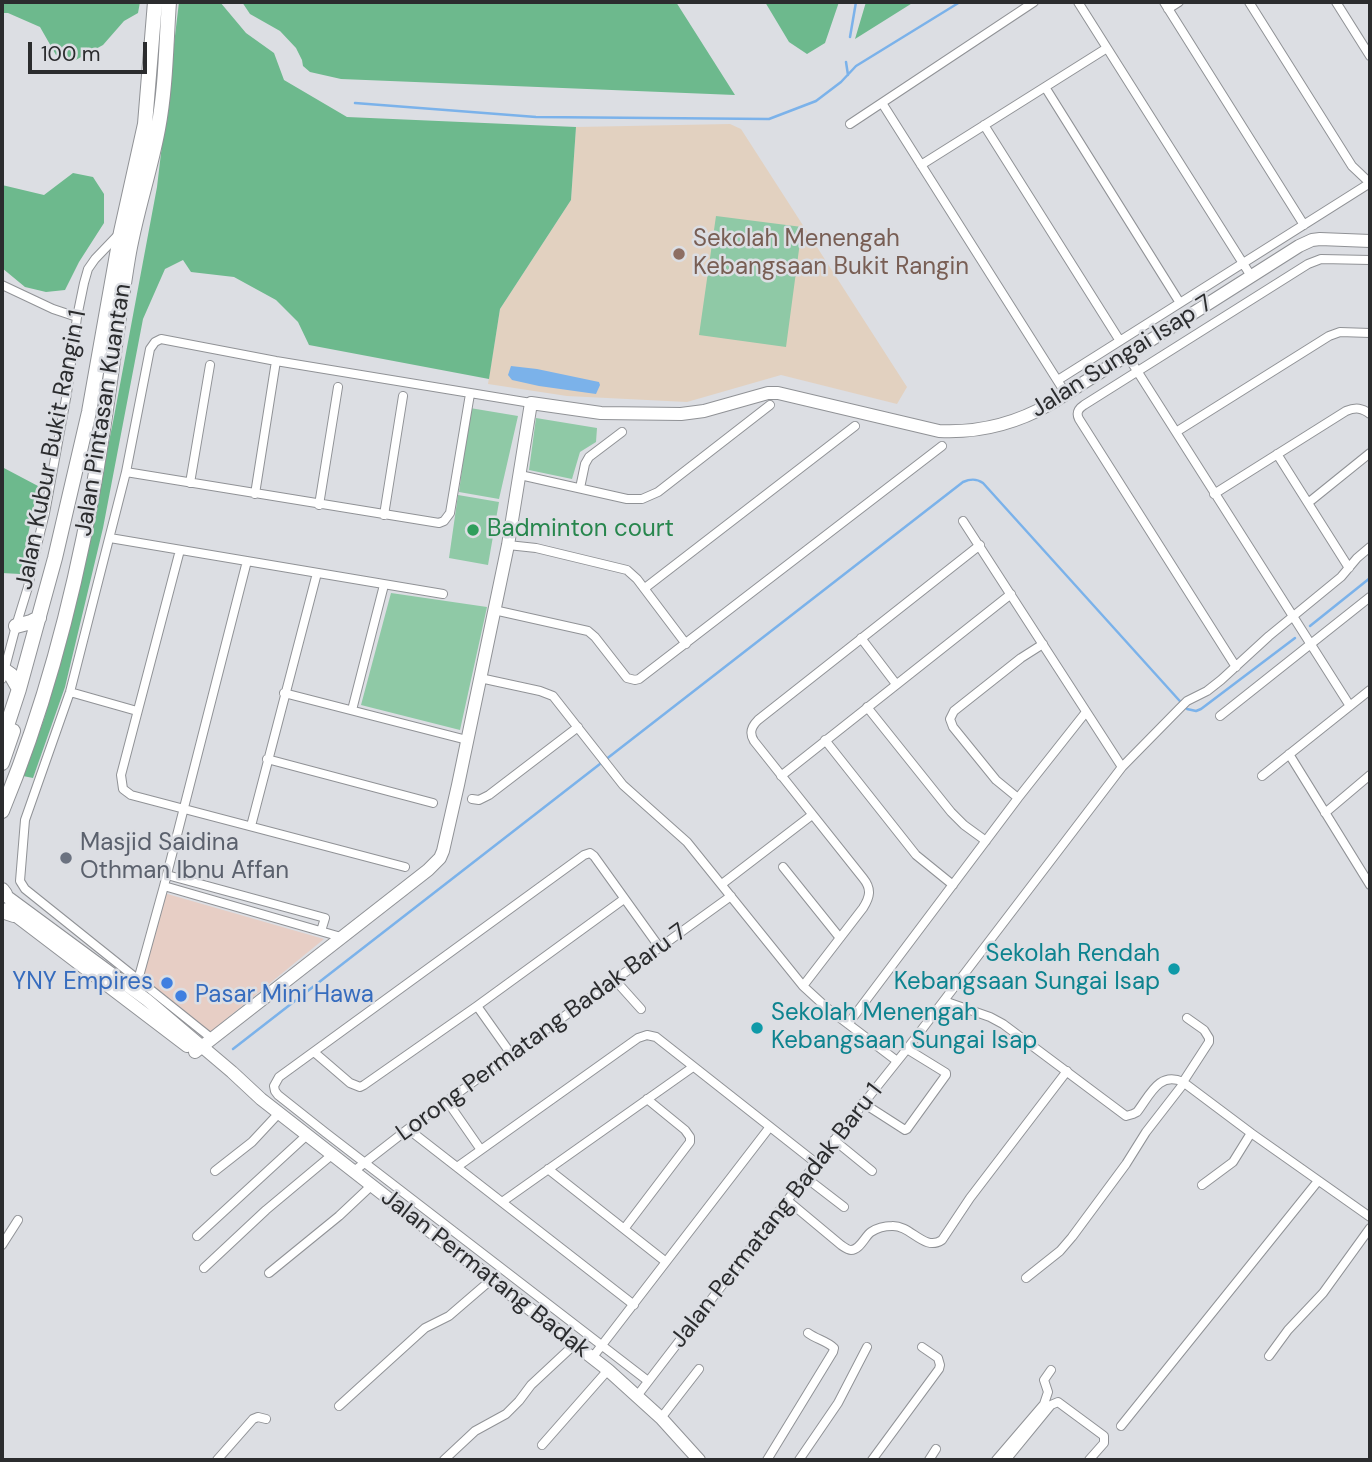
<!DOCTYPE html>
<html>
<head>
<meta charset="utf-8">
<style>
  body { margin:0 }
  #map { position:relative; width:1372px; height:1462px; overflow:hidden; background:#dcdee3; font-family:"DM Sans",sans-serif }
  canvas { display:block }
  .frame { position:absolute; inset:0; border:4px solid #2b2c2e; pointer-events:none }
  .scale { position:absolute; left:28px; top:42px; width:119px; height:32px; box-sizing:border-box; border:4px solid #2b2c2e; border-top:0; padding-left:9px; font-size:21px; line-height:24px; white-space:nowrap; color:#2b2c2e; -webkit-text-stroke:5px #dcdee3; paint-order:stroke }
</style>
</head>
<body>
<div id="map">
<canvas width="1372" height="1462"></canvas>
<div class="frame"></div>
<div class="scale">100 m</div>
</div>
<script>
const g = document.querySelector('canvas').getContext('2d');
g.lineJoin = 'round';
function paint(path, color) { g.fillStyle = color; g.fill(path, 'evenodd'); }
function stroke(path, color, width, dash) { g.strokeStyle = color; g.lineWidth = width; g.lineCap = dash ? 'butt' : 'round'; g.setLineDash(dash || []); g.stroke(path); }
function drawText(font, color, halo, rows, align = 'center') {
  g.font = font + ' "DM Sans",sans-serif'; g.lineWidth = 5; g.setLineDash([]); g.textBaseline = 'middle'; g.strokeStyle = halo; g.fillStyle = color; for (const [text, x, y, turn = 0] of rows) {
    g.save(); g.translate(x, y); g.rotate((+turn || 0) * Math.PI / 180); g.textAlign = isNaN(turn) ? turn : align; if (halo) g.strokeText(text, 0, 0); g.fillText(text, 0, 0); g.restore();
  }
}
const commercial = new Path2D(`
  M164,893L324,939L209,1033L142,978Z`);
const education = new Path2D(`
  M730,124L741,129L907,387L897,404L781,375L687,402L567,396L488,384L500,309L571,200L576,127Z`);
const green = new Path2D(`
  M716,216L802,227L786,347L699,335Z
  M470,408L518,416L499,499L459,492Z
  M536,418L597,428L596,442L580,452L572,479L529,470Z
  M458,495L499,502L488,565L449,558Z
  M391,593L487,607L460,730L361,705Z`);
const forest = new Path2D(`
  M2,2H140L138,13L124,21L103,45L72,62L56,55L40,27L8,13H2Z
  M179,2H220L246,33L274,53L284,80L347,117L576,127L571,200L500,309L489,379L309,345L298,322L276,300L234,277L191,272L183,260L165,269L143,319L103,528L65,687L33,778L23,776L44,719L84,564L113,422L157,187Z
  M242,2H676L735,95L341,79L310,72L303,66L302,60L296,48L280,31L250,14Z
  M765,2H839L825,43L807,54L789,42Z
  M866,2H914L855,39Z
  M73,173L93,177L104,194V223L79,262L65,290L46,292L25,287L2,268V185L44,195Z
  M2,467L38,486L20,574L2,573Z`);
const water = new Path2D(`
  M511,366L537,369L599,382L600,385L596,394L539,386L512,380L508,375Z`);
const stream = new Path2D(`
  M850,37L856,2
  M846,62L848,75
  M355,103L536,117L769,119L816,101L841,82L856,66L960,2
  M1310,626L1370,578
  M233,1049L963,482C970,479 976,478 983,483L1187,709L1196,711L1201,709L1295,638`);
const street = new Path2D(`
  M1078,2L1251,276
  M1164,2L1304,225
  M1249,2L1352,166L1370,183
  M1336,2L1370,56
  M1168,9L1179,2
  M1045,87L1180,303
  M882,103L1066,394
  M850,124L1034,2
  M984,125L1120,341
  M921,165L1107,48
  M2,285L53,309L77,317
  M1127,355L1350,706
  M1058,380L1370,183
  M1176,432L1329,336L1340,332L1370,333
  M1277,454L1349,568
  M126,472L439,523L444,521L450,513L470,394
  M520,475L627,499H642L658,492L770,405
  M190,483L210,365
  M580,488L585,464L589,457L622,432
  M255,494L276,361
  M1214,494L1346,411C1356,407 1362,408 1370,414
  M1308,503L1370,453
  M319,505L338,387
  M384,515L403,396
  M963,521L1122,767
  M110,538L443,594
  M508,545L536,548L627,570L637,579L686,644
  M180,550L121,775L123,789L131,795L405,867
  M645,588L855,426
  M494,610L588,631L595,637L627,678L635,680L639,679L942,446
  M861,638L896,684
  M1236,667L1079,419C1076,413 1078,409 1084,405L1308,264L1321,259L1370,260
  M480,678L540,691L553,696L623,785L687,842L803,986L827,1008L897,1061
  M2,679L16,626L28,587L36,549L45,513L67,393L77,317L84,283L88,269L95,259L118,235
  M70,692L137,711
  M284,693L467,740
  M867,707L951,812L964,825L986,841
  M352,710L384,585
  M1220,716L1370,597
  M825,740L916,855L953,885
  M1289,754L1370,885
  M267,759L433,803
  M781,776L1011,594
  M1262,776L1370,690
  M1018,798L996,780L953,727L950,719L954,711L1021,658L1043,644
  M472,799L479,800L489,795L578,727
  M1325,813L1370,775
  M251,826L317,573
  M783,867L840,938
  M167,875L325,918L321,931
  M722,884L812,815
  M164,886L341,937
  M138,980L164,886L247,561
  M615,980L641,1009
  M803,986L863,908C870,897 872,889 863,878L754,741C749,733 751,727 758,720L980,545
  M944,1001L990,1017L1003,1024L1126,1116L1133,1114L1137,1112C1150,1095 1159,1071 1183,1082L1251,1133L1370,1217
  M477,1006L511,1054
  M848,1024L1018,798L1086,712
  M211,1038L25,889L20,881L25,820L70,692L126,472L150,349L155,342L161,339L276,361L531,403
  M314,1052L350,1083L360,1087L364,1085L477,1006L624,899
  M1183,1082L1209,1042V1038L1204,1030L1187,1018
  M447,1101L481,1150
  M863,1103L905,1130L907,1129L946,1075V1073L907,1049
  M408,1129L634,1305
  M834,1140L872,1171
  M457,1167L638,1038L647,1035L656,1037L816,1163
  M548,1169L666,1262
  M215,1171L252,1142L279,1113
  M354,1171L408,1129L731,896
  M805,1177L844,1207
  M1202,1185L1233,1162L1251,1133
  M787,1200L841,1245C844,1247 848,1250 851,1250C860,1250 865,1236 871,1232C877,1228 886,1226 892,1226C911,1225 924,1252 942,1240L970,1198L1067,1071
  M502,1202L693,1067
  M624,1229L690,1142V1137L685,1130L647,1099
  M197,1236L307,1135
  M2,1245L18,1220
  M204,1268L266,1210L333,1154
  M269,1273L339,1216L372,1185
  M1026,1278L1060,1251L1072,1237L1126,1164L1146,1132L1184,1083
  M1269,1356L1288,1330L1323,1293L1370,1228
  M592,1358L769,1128
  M648,1381L326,1133L278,1095L275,1091L274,1086L279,1077L584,855L590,853L594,856L660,948
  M637,1396L816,1163L907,1049L1122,767L1179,709L1187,701L1207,691L1221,680L1269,636L1341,577L1357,558L1370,547
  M339,1406L425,1328L449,1316L492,1279
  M661,1418L699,1369
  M1121,1426L1318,1181
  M542,1445L608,1370
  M217,1460L253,1419L258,1417L266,1419
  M444,1460L475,1431L506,1414L519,1401L531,1385L575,1344
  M767,1460L833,1352L834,1348C827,1341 816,1339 808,1333
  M799,1460L838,1403L867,1347
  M872,1460L939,1369L940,1365L938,1358L922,1347
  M929,1460L936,1449
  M996,1460L1044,1404L1048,1392L1044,1380L1051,1370
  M1006,1460L1051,1405L1058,1402L1104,1436V1443L1089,1460`);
const secondary = new Path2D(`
  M195,1052L428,870L440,858L443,851L458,785L508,545L531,403L601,413L681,414L704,411L768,393H778L939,431C979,433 1015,424 1050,404L1299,246L1312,240L1320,239L1370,241`);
const primary = new Path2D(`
  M2,893L147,1000L232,1072L261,1099L608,1370L661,1418L699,1460
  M7,909L187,1046`);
const highway = new Path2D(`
  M16,626L31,622L39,618
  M4,670L11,675L19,689
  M2,741L19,689L55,558L89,412L121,232L145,124L155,2
  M2,763L13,731
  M2,811C44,710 72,603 92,495C107,416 115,337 128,258C135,215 150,172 158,129C166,87 166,44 169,2
  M2,890L5,894
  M2,911L14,915`);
const markers = [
  [679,254,7,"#8d6e63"],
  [473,530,7,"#2e9e5b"],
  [66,858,7,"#6b7280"],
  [1174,969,7,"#0f9aa8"],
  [167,983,7,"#3f7fe0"],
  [181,996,7,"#3f7fe0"],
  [757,1028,7,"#0f9aa8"]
];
const educationNames = [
  ["Sekolah Menengah",693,240],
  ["Kebangsaan Bukit Rangin",693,268]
];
const streetNames = [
  ["Jalan Sungai Isap 7",1122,357,-32],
  ["Jalan Pintasan Kuantan",104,410,-81],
  ["Jalan Kubur Bukit Rangin 1",52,450,-79],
  ["Lorong Permatang Badak Baru 7",542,1033,-36],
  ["Jalan Permatang Badak Baru 1",777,1216,-52],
  ["Jalan Permatang Badak",485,1274,38]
];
const leisureNames = [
  ["Badminton court",487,530]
];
const worshipNames = [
  ["Masjid Saidina",80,844],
  ["Othman Ibnu Affan",80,872]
];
const cultureNames = [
  ["Sekolah Rendah",1160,955],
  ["Kebangsaan Sungai Isap",1160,983],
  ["Sekolah Menengah",771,1014,"left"],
  ["Kebangsaan Sungai Isap",771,1042,"left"]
];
const shopNames = [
  ["YNY Empires",153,983],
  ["Pasar Mini Hawa",195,996,"left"]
];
paint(commercial, '#e7cec5');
paint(education, '#e2d1c0');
paint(green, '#8fc9a6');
paint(forest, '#6db98d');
paint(water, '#7bb2ea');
stroke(stream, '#7bb2ea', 2.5);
stroke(street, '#909296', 10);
stroke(secondary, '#909296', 14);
stroke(primary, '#909296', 14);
stroke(highway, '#909296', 16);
stroke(street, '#fff', 8);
stroke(secondary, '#fff', 12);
stroke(primary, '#fff', 12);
stroke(highway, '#fff', 14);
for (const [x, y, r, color] of markers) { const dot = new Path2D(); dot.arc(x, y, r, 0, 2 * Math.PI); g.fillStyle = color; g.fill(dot); stroke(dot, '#dcdee3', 2.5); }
drawText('24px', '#785e54', '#dcdee3', educationNames, 'left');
drawText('24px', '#2b2c2e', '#dcdee3', streetNames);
drawText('24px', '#27864d', '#dcdee3', leisureNames, 'left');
drawText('24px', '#5b616d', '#dcdee3', worshipNames, 'left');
drawText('24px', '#0d838f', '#dcdee3', cultureNames, 'right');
drawText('24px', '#366cbe', '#dcdee3', shopNames, 'right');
</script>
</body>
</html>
